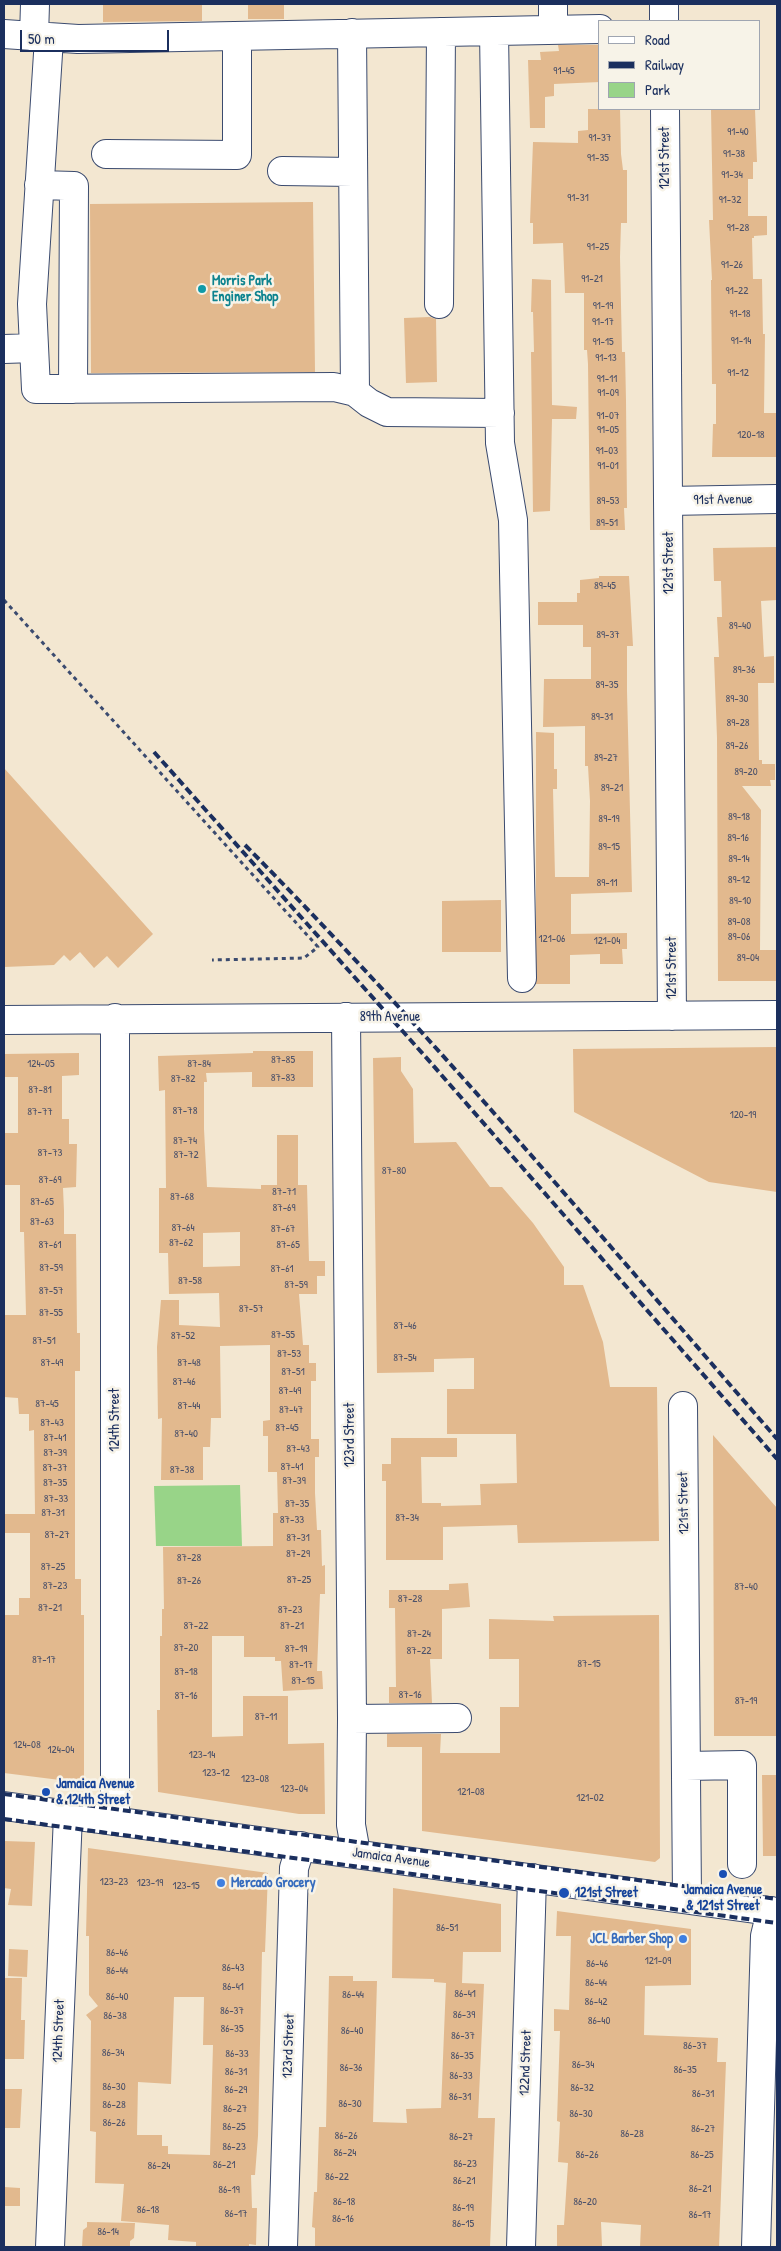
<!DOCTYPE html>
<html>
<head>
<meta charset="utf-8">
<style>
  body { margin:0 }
  #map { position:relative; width:781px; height:2251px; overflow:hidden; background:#f3e7d1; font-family:"Patrick Hand",sans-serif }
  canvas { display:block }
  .frame { position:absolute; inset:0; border:5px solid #1b2f5e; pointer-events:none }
  .legend { position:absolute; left:598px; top:20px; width:162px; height:90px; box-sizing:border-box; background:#f7f3e8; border:1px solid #9fa5b1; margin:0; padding:6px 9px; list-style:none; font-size:15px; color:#1b2f5e }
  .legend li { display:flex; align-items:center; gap:10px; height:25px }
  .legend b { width:25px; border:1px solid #9fa5b1 }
  .scale { position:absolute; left:20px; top:30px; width:149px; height:22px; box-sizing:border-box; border:2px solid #1b2f5e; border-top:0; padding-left:6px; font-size:15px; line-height:18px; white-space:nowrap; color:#1b2f5e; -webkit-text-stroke:4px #f7f3e8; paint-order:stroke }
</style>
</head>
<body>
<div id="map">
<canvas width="781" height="2251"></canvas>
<div class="frame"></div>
<ul class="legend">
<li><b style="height:6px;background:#fff"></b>Road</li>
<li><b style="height:6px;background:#1b2f5e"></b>Railway</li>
<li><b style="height:14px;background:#98d488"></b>Park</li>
</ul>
<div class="scale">50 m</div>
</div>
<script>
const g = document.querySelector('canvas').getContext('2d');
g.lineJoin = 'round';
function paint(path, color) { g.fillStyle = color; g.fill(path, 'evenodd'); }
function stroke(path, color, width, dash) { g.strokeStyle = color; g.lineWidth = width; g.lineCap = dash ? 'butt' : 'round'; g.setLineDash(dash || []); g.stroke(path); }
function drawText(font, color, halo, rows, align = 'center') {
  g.font = font + ' "Patrick Hand",sans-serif'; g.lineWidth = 5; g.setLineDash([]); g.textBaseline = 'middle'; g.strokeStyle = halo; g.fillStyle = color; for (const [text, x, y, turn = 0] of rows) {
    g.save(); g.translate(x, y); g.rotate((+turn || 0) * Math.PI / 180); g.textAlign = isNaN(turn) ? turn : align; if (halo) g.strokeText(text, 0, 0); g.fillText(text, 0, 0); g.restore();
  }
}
const green = new Path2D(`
  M240,1485L242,1546H156L154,1486Z`);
const building = new Path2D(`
  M103,4H202V21L103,22Z
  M248,4H284V19H248Z
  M558,45H600V82L554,84V96L545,97V128H530L528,60H541L540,52L559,51Z
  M588,109H620L621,154L623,170H627V223H621L620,257L622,352H625L626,401L627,508H624L625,530H590L588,364L587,350H584V293H565L563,243L533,244V223H530L533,142L578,143V131L588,130Z
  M711,109H755L757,162H753V179H748V216H767V235L754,236V238H752L753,279H762L763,334H765L764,413H777V457H712L713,424H716V384H712L711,280H712L709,220H713Z
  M313,202L315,372L91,373L90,204Z
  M532,279L551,280L552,405L577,407L576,419H552L550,511L533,512L531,352H534L533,312H531Z
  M430,317L436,319L437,382L406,383L404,318Z
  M777,547V600L761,601L764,657L774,656V683H758L759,760H762V764H775V780H770L771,786H742L761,810L760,950H777V981H718L717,738L714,657H719L717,617H722L721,581H714L713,548Z
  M599,576H629L633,646H627V691L632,892L571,894V934L627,933V949H622L623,964H600V954L570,955V984H536V732L554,733V769H557V789H553L555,877H589L590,801L588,766H585V726L543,727L544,679H591V647H583V625H538V602H577V593H580V580L599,578Z
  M4,768L153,934L118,968L107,956L94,968L80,952L70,961L64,955L54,965L4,967Z
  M501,900V952H442V901Z
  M777,1047V1192L709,1182L574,1112L573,1049Z
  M253,1051H313V1087H252V1072L206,1073L207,1082H204V1129L207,1187L261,1189V1185H277V1135H298V1185H307L309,1261H325V1276H317V1294H299L303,1345H309V1363H316V1381H311V1439H319V1457H315V1493L317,1530H321L322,1566L325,1565V1594H320L317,1671H322L323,1689L283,1691L281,1661H275V1657H244V1636H212V1737L243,1736V1696H288V1744L324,1743L325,1814H299L158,1792L157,1710H160V1636H162V1609H164L163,1547L273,1546V1513H278L277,1472H268V1436H263V1421L270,1420V1345L220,1346L221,1418H211L210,1447H203V1480H161L162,1418L158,1419L157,1347L161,1300H179V1325L220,1327L219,1293L169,1294L168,1253H159V1188H166L165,1090L159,1091L158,1056L253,1053ZM240,1232V1266L203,1267V1233Z
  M79,1053V1075L62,1076V1119H69V1144H77L76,1187L63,1188L64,1211V1234H76L77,1333H80V1371H75V1579H81V1615H84V1783L4,1773V1615H19V1598H30V1533H4V1514H35L34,1430L29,1431V1414H19L18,1398L4,1397V1315H26L24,1232H20V1185H4V1133H18V1077H4V1054Z
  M401,1057V1071L413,1089L414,1143L456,1142L490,1187H502L533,1223L564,1267V1285H583L603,1342L610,1387H657L659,1541L518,1543L517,1525L443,1527V1560H386V1481H382V1464H391V1438H457V1457H421L422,1503H441V1506L481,1505L480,1484L517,1483L516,1434H447V1389H474V1358L434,1359V1372L377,1373L373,1058Z
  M713,1435L777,1508V1736H714Z
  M468,1583L470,1607L442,1609V1659H430L432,1703H389V1687H396L395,1608H389V1590H449V1584Z
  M659,1615L660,1858L655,1862L422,1831V1747H387V1734H441L440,1753H500V1707H519V1659H489V1619L554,1621L553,1616Z
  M762,1775H777V1856H763Z
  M4,1841L35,1842L32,1906L8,1905L11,1889L4,1888Z
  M88,1848L268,1873L265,1952H262L258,2136L255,2175H251L252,2208H257L256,2245L249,2244V2247H196V2242L168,2240L169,2225L121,2221L124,2184L95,2183L96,2132L90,2131L91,2021L86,2015L98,2006L89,1995V1936H86ZM174,1997H204L203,2045H213L210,2155L168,2154V2146H162V2135H137L138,2082L171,2084Z
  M393,1888L501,1904V1952H463L462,1983L484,1984L478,2118H495L490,2247H315V2228L312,2227L314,2192H317L319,2127H326L329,1976H353V1981H377L373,2122L407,2123L406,2109L441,2108L446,1983L434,1982V1979L392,1978Z
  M557,1911L691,1929V1985L645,1986L644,2035L718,2038L717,2062H726L719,2247H640L641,2225L601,2222L602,2246H557V2225H564L568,2163L558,2162L560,2122L557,2121L560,2031H554V2009L569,2010L571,1936H556Z
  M9,1949L28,1950L27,1977L8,1976Z
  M4,1978H22L21,2020H25L24,2059H4Z
  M4,2089H22L20,2128H4Z
  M4,2187L20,2188V2206H4Z
  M87,2222L135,2223L134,2238L130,2241V2247H82L83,2230L87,2227Z`);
const path = new Path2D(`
  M4,600L318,947L304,958L212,960`);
const minor = new Path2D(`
  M664,4V21
  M553,30V4
  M494,31L500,443L513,520L522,978
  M352,33L355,392
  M4,34L78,39L600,29
  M34,37L35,4
  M49,38L32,304L36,389L334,387L355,392L369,403L387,412L500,413
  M665,109L672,1016
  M106,154L237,155V36
  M282,171L353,172
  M39,185L74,186L73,389
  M439,304L441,32
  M4,349L34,348
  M668,501L777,499
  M346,1017L352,1719L351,1825L356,1853
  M4,1020L777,1015
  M683,1406L687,1899
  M352,1719L457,1718
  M686,1766L742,1765V1864
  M115,1821V1018
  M50,2247L68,1815
  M283,2247L294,1868L301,1846
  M521,2247L532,1878
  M756,2247L765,1936L771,1911`);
const major = new Path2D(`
  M4,1806L777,1912`);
const rail = new Path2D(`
  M154,752L431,1063L777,1459
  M245,845C432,1034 603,1239 777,1439
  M4,1794L777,1899
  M4,1819L777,1923`);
const markers = [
  [202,289,5,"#0f9aa8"],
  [46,1792,5,"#1a4fb4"],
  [723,1874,5,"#1a4fb4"],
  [221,1883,5,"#3f7fe0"],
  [564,1893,6,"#1a4fb4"],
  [683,1939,5,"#3f7fe0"]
];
const numberNames = [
  ["91-45",564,71],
  ["91-40",738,132],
  ["91-37",600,138],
  ["91-38",734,154],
  ["91-35",598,158],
  ["91-34",732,175],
  ["91-31",578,198],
  ["91-32",730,200],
  ["91-28",738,228],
  ["91-25",598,247],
  ["91-26",732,265],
  ["91-21",592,279],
  ["91-22",737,291],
  ["91-19",603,306],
  ["91-18",740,314],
  ["91-17",603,322],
  ["91-14",741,341],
  ["91-15",603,342],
  ["91-13",606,358],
  ["91-12",738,373],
  ["91-11",607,379],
  ["91-09",608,393],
  ["91-07",608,416],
  ["91-05",608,430],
  ["120-18",751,435],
  ["91-03",607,451],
  ["91-01",608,466],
  ["89-53",608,501],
  ["89-51",607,523],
  ["89-45",605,586],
  ["89-40",740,626],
  ["89-37",608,635],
  ["89-36",744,670],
  ["89-35",607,685],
  ["89-30",737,699],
  ["89-31",602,717],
  ["89-28",738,723],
  ["89-26",737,746],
  ["89-27",606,758],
  ["89-20",746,772],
  ["89-21",612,788],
  ["89-18",739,817],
  ["89-19",609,819],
  ["89-16",738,838],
  ["89-15",609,847],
  ["89-14",739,859],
  ["89-12",739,880],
  ["89-11",607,883],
  ["89-10",740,901],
  ["89-08",739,922],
  ["89-06",739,937],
  ["121-06",552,939],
  ["121-04",607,941],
  ["89-04",748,958],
  ["87-85",283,1060],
  ["124-05",41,1064],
  ["87-84",199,1064],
  ["87-83",283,1078],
  ["87-82",183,1079],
  ["87-81",40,1090],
  ["87-78",185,1111],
  ["87-77",40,1112],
  ["120-19",743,1115],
  ["87-74",185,1141],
  ["87-73",50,1153],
  ["87-72",186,1155],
  ["87-80",394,1171],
  ["87-69",50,1180],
  ["87-71",284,1192],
  ["87-68",182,1197],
  ["87-65",42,1202],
  ["87-69",284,1208],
  ["87-63",42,1222],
  ["87-64",183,1228],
  ["87-67",283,1229],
  ["87-62",181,1243],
  ["87-61",50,1245],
  ["87-65",288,1245],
  ["87-59",51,1268],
  ["87-61",282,1269],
  ["87-58",190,1281],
  ["87-59",296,1285],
  ["87-57",51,1291],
  ["87-57",251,1309],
  ["87-55",51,1313],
  ["87-46",405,1326],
  ["87-55",283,1335],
  ["87-52",183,1336],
  ["87-51",44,1341],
  ["87-53",289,1354],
  ["87-54",405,1358],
  ["87-49",52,1363],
  ["87-48",189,1363],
  ["87-51",293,1372],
  ["87-46",184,1382],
  ["87-49",290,1391],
  ["87-45",47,1404],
  ["87-44",189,1406],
  ["87-47",291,1410],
  ["87-43",52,1423],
  ["87-45",287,1428],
  ["87-40",186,1434],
  ["87-41",55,1438],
  ["87-43",298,1449],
  ["87-39",55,1453],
  ["87-41",292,1467],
  ["87-37",55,1468],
  ["87-38",182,1470],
  ["87-39",294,1481],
  ["87-35",55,1483],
  ["87-33",56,1499],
  ["87-35",297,1504],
  ["87-31",53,1513],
  ["87-34",407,1518],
  ["87-33",292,1520],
  ["87-27",57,1535],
  ["87-31",298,1538],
  ["87-29",298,1554],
  ["87-28",189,1558],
  ["87-25",53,1567],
  ["87-25",299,1580],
  ["87-26",189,1581],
  ["87-23",55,1586],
  ["87-40",746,1587],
  ["87-28",410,1599],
  ["87-21",50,1608],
  ["87-23",290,1610],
  ["87-22",196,1626],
  ["87-21",292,1626],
  ["87-24",419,1634],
  ["87-20",186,1648],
  ["87-19",296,1649],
  ["87-22",419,1651],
  ["87-17",44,1660],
  ["87-15",589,1664],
  ["87-17",301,1665],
  ["87-18",186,1672],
  ["87-15",303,1681],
  ["87-16",410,1695],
  ["87-16",186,1696],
  ["87-19",746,1701],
  ["87-11",266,1717],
  ["124-08",27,1745],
  ["124-04",61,1750],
  ["123-14",202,1755],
  ["123-12",216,1773],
  ["123-08",255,1779],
  ["123-04",294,1789],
  ["121-08",471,1792],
  ["121-02",590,1798],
  ["123-23",114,1882],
  ["123-19",150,1883],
  ["123-15",186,1886],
  ["86-51",447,1928],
  ["86-46",117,1953],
  ["121-09",658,1961],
  ["86-46",597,1964],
  ["86-43",233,1968],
  ["86-44",117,1971],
  ["86-44",596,1983],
  ["86-41",233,1987],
  ["86-41",465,1994],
  ["86-44",353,1995],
  ["86-40",117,1997],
  ["86-42",596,2002],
  ["86-37",232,2011],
  ["86-39",464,2015],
  ["86-38",115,2016],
  ["86-40",599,2021],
  ["86-35",232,2029],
  ["86-40",352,2031],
  ["86-37",463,2036],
  ["86-37",695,2046],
  ["86-34",113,2053],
  ["86-33",237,2054],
  ["86-35",462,2056],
  ["86-34",583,2065],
  ["86-36",351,2068],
  ["86-35",685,2070],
  ["86-31",236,2072],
  ["86-33",461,2076],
  ["86-30",114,2087],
  ["86-32",582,2088],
  ["86-29",236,2090],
  ["86-31",703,2094],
  ["86-31",460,2097],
  ["86-30",350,2104],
  ["86-28",114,2105],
  ["86-27",235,2109],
  ["86-30",581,2114],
  ["86-26",114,2123],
  ["86-25",234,2127],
  ["86-27",703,2129],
  ["86-28",632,2134],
  ["86-26",346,2136],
  ["86-27",461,2137],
  ["86-23",234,2147],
  ["86-24",345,2153],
  ["86-26",587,2155],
  ["86-25",702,2155],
  ["86-23",465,2164],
  ["86-21",224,2165],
  ["86-24",159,2166],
  ["86-22",337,2177],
  ["86-21",464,2181],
  ["86-21",700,2189],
  ["86-19",229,2190],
  ["86-18",344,2202],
  ["86-20",585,2202],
  ["86-19",463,2208],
  ["86-18",148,2210],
  ["86-17",236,2214],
  ["86-17",700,2215],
  ["86-16",343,2219],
  ["86-15",463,2224],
  ["86-14",108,2232]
];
const streetNames = [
  ["121st Street",665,158,-90],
  ["91st Avenue",723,500,-1],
  ["121st Street",669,563,-90],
  ["121st Street",672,968,-90],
  ["89th Avenue",390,1017],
  ["124th Street",115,1420,-90],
  ["123rd Street",350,1435,-90],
  ["121st Street",684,1503,-91],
  ["Jamaica Avenue",391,1858,8],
  ["124th Street",59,2031,-88],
  ["123rd Street",289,2046,-88],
  ["122nd Street",526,2063,-88]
];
const cultureNames = [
  ["Morris Park",212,281],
  ["Enginer Shop",212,297]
];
const transitNames = [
  ["Jamaica Avenue",56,1784],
  ["& 124th Street",56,1800],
  ["Jamaica Avenue",723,1890,"center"],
  ["& 121st Street",723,1906,"center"],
  ["121st Street",575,1893]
];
const shopNames = [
  ["Mercado Grocery",231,1883],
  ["JCL Barber Shop",673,1939,"right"]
];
paint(green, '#98d488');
paint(building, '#e2b98e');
stroke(minor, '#3b4b6f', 30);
stroke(major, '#3b4b6f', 30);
stroke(path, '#3b4b6f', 3, [4, 4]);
stroke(minor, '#fff', 28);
stroke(major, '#fff', 28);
stroke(rail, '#1b2f5e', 4, [8, 4]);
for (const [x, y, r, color] of markers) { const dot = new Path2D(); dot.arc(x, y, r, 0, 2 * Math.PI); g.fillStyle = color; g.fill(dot); stroke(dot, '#f7f3e8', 2); }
drawText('11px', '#4d526a', null, numberNames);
drawText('14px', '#1b2f5e', '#f7f3e8', streetNames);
drawText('bold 14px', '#0d838f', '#f7f3e8', cultureNames, 'left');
drawText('bold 14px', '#164399', '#f7f3e8', transitNames, 'left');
drawText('bold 14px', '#366cbe', '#f7f3e8', shopNames, 'left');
</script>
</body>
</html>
